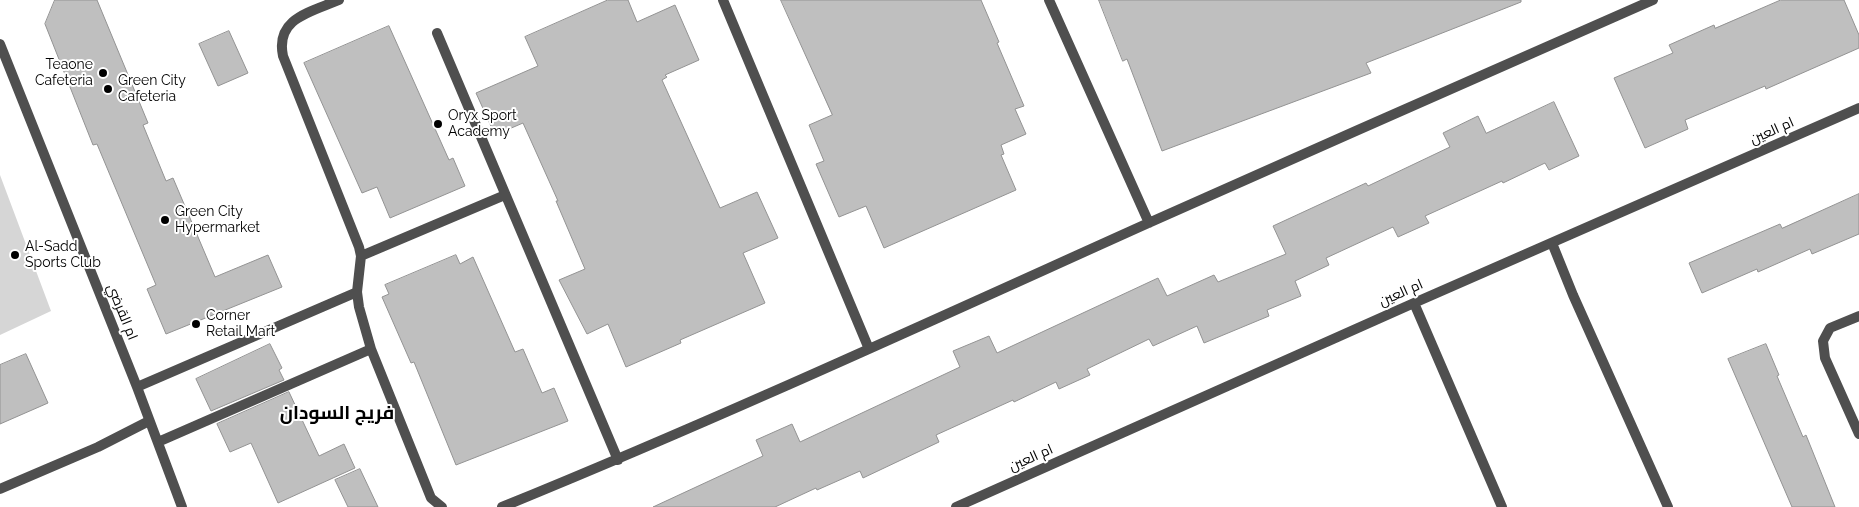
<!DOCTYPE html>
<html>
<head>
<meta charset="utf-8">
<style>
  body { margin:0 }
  canvas { display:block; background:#fff }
</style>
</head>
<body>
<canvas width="1859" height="507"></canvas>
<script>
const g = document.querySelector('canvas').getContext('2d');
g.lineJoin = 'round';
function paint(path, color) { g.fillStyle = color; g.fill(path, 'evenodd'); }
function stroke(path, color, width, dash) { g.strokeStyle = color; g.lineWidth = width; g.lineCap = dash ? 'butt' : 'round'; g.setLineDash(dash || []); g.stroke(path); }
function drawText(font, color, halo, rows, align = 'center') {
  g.font = font + ' Raleway,Cairo,sans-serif'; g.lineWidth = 4; g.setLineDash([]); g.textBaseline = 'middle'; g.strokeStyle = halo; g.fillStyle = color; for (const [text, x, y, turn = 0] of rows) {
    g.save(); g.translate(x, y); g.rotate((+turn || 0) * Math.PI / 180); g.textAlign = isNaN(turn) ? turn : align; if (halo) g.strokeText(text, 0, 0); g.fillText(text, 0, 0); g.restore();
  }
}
const green = new Path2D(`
  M0,175L51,311L0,335Z`);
const building = new Path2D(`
  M55,0H97L148,123L143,125L166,181L173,178L215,277L268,255L282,287L166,334L147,289L156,285L97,144L93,145L45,24Z
  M608,0H628L637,22L675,5L699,60L665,75L667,77L662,80L720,208L757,192L778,238L743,253L765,303L680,340L681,343L626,367L608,324L587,334L559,280L585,269L556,201H558L523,123L495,135L476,93L538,66L525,37Z
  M781,0H981L999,42L997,43L1024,106L1015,109L1026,134L1001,145L1004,154L1001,155L1016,190L884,248L866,206L839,217L816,164L824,161L809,125L832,115Z
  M1099,0H1521V2L1366,63L1371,73L1162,151L1127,59L1123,61Z
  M1781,0H1844L1859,35V48L1766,89L1765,86L1685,120L1688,129L1645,148L1614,78L1673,53L1669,45L1714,25L1715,28Z
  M389,26L449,160L453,158L465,186L390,218L377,187L362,193L304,63Z
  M229,31L248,73L218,86L199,44Z
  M1554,102L1579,156L1549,170L1545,163L1503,183L1502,181L1425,216L1429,223L1398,237L1393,227L1326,258L1329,265L1295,281L1301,296L1267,310L1269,316L1204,343L1197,326L1153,346L1149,339L1087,369L1090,375L1059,389L1056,382L1014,402L1013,400L936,435L939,442L863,478L860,471L817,490L816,488L775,507H653L763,456L756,440L792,424L800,442L960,367L953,351L989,336L997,353L1158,278L1167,296L1214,275L1218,282L1286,254L1273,226L1366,183L1368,186L1450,147L1443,133L1478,116L1486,133Z
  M1859,194V234L1812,254L1810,249L1758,272L1757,269L1702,293L1689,263L1780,224L1782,228Z
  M456,255L460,264L473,257L515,352L523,349L542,393L554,388L568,421L456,465L414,362L411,363L382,297L389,294L385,285Z
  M270,344L282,368L279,370L284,380L211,411L196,379Z
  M1766,344L1779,375L1777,376L1803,437L1806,435L1835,507H1792L1728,359Z
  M26,354L48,403L0,424V365Z
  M289,392L319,456L344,444L355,468L278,503L251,443L230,452L217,424Z
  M360,469L378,507H348L335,480Z`);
const street = new Path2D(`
  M339,0C311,12 275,18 283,56L359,247L361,256L357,292L359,307L371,349L431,498L442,507
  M723,0L869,349
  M1049,0L1149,223
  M437,33L618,460
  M0,44L137,387L182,507
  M1552,243L1573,295L1668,507
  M361,256L505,195
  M1414,303L1502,507
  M1859,316L1830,328L1823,341L1825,358L1859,434
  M137,387L357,292
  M158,442L371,349
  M0,489L98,447L149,421
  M502,507C718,419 931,321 1144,225C1313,149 1484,75 1653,0
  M956,507L1414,303L1859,108`);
const markers = [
  [103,73,5,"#000"],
  [108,89,5,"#000"],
  [438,124,5,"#000"],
  [165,220,5,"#000"],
  [15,255,5,"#000"],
  [196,324,5,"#000"]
];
const poiNames = [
  ["Teaone",93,65,"right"],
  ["Cafeteria",93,81,"right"],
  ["Green City",118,81],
  ["Cafeteria",118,97],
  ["Oryx Sport",448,116],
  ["Academy",448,132],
  ["Green City",175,212],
  ["Hypermarket",175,228],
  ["Al-Sadd",25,247],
  ["Sports Club",25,263],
  ["Corner",206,316],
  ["Retail Mart",206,332]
];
const streetNames = [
  ["ام العين",1772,131,-24],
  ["ام العين",1401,293,-24],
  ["ام القرضي",122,312,68],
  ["ام العين",1031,458,-24]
];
const districtNames = [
  ["فريج السودان",337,413]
];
paint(green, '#d6d6d6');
paint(building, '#bfbfbf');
stroke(building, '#939393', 1);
stroke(street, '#4f4f4f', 10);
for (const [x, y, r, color] of markers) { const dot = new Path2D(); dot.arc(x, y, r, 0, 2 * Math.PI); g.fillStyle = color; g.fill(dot); stroke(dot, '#fff', 2); }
drawText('14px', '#000', '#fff', poiNames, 'left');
drawText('14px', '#000', '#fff', streetNames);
drawText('bold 19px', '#000', '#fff', districtNames);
</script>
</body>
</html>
